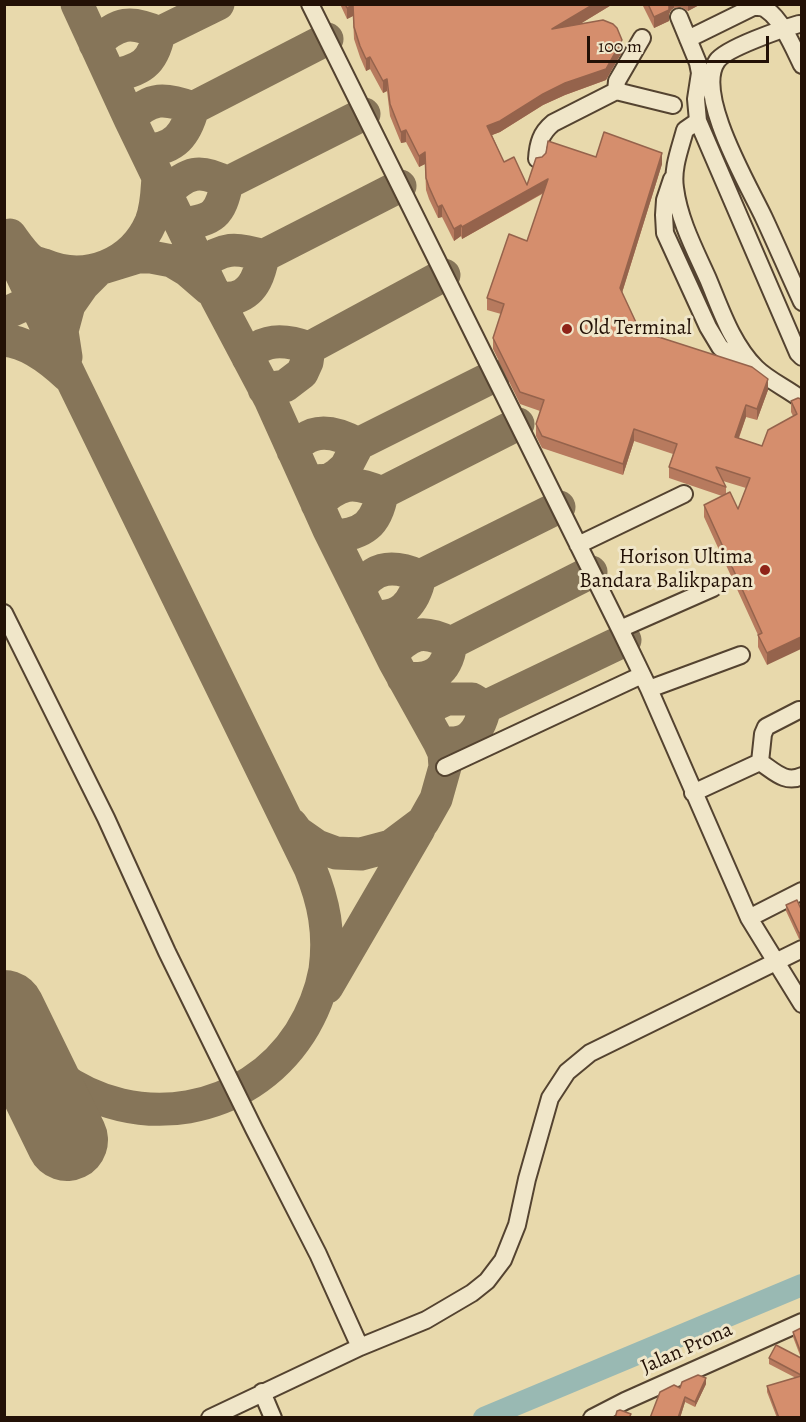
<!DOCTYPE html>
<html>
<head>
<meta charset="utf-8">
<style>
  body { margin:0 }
  #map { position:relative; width:806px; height:1422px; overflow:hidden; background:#e8d9ac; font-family:Alegreya,serif }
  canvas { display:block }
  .frame { position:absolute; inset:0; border:6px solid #231106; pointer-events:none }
  .scale { position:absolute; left:587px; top:36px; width:182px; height:27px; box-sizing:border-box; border:3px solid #231106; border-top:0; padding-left:8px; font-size:18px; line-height:21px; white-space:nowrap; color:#231106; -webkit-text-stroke:4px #f0e6c9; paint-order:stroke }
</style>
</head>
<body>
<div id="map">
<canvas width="806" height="1422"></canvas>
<div class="frame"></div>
<div class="scale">100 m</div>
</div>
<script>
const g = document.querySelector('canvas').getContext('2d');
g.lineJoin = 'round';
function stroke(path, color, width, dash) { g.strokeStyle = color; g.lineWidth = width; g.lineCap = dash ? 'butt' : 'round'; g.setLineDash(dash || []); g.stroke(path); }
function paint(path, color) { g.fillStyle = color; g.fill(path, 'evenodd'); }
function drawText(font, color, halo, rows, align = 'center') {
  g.font = font + ' Alegreya,serif'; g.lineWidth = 6; g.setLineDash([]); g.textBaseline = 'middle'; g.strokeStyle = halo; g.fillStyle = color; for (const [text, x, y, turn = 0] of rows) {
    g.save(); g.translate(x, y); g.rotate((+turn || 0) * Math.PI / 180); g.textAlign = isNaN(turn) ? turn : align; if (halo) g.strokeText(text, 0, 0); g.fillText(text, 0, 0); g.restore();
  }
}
const river = new Path2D(`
  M484,1418L802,1285`);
const taxiway = new Path2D(`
  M77,4L130,119L217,299L270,399L329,530L394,661L439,742L444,753L445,767L436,799L423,822L391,846L361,854L336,853L317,846L297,832L291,824
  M95,44C118,22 131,20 159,33L218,4
  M111,76C141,70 153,64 159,33
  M130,119C150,96 166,98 193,108L327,39
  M145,150C175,150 186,134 193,108
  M227,183L364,114
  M166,193C187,172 200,168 227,183
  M181,224C214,220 220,215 227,183
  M10,235C16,243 23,254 31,260C34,262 40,264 44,265C86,283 133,264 151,222C157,207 157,191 158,176
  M4,238L73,382L310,868C324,902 330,933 325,970C321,992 312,1014 300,1033C247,1115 136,1134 57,1075C35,1058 19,1032 4,1008
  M200,265C223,247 236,247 263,256L400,186
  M217,299C223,298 231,299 237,297C255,291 260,272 263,256
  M4,314L54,291
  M4,340C28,342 51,360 68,376
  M66,357L62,331L69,305L83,285L99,269L138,257H151L172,261L187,270L209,289
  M248,358C251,355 255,350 259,347C274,338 293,342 309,348L444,275
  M264,389L285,386L302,373L307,362L309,348
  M293,451C296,448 299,443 303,440C320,427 342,435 358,444
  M311,480L320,481L329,480L337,475L346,467L358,444L494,376
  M317,504C340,482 353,480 382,493L518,424
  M332,536C363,535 377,524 382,493
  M420,576L559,507
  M359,590C374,565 395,565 420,576
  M371,615C400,622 415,602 420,576
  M391,655C411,632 423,629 451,643L591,572
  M403,678C432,681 447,673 451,643
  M485,707L625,640
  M424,715L436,704L447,699H472L485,707
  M439,742C468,747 479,734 485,707
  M327,987L419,829`);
const runway = new Path2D(`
  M4,1011L67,1140`);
const minor = new Path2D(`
  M310,4L620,629L649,689L749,918L802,1004
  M679,17L698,63L700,73L696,99L698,121L798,353L802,357
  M799,24C782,29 726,48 717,61C694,94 749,186 764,218C777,246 789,274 802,302
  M688,39L753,7C758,7 763,6 767,10C782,20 794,49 802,65
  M616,91L617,81L642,38
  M698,121L685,130C680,149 672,168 675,188C679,220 695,250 708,279C721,310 732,344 756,368C768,380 788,389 802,400
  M537,159C538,143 541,133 553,123L616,91L673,105
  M672,179L665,200L664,215L665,233L708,327L720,347L731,357L752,367
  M578,545L684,494
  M4,613L106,818L167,952L254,1129L318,1254L360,1347
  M620,629L713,588
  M649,689L741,655
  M760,762L763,734L766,727L799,710H802
  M445,767L642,675
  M693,793L760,762C774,771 785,784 802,776
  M749,918L802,891
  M262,1392L273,1418
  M210,1418L360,1347L426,1320L472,1293L487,1281L503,1260L517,1225L527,1179L550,1098L567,1072L590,1053L802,949
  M592,1418L625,1401L802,1322`);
const wall = new Path2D(`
  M340,4H613L580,24L622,52L606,80L565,95L543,105L500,132L492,135L504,162L527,185L596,157L662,164L622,293L640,331L768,390L757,420L746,417L739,438L762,446L793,416L791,412V401L798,398L767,665L758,647V635L704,517V505L722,496L669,478V467L673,454L634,441L623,475L542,448L536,436V424L540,411L520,404L493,349V338L501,314L487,310V298L527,241L544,193L462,239L461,236L454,241L442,217L438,218L429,199L426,190L425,164L419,167L406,142L401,143L390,116L387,91L383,93L370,69L366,71L360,57L354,39L353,16L347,19ZM723,481L746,488L738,509L726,494V487Z
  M642,4H701L688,11L681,7L674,8L671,10L669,14V21L654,28Z
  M786,905L801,909V938L799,939L786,911Z
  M801,1328V1418H777L767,1392V1386L796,1378L769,1364V1358H801L793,1337V1332Z
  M706,1384L695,1407L685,1402L680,1418H650L680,1388Z`);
const shadedWall = new Path2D(`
  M594,4H613L552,41V29Z
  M669,4H674V8L671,10L669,14V21L654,28V17Z
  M688,4H701L688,11Z
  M353,5V16L347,19V8Z
  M622,40V52L606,80L565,95L543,105L500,132L487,137V126Z
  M370,57V69L366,71V59Z
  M387,79V91L383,93V81Z
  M406,130V142L401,143V132Z
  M425,152V164L419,167V156Z
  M662,153V164L620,299V288Z
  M548,179V190L462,239V227Z
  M442,205V217L438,218V207Z
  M461,225V236L454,241V229Z
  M768,379V390L757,420V409Z
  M746,405V417L735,448V437Z
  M634,429V441L623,475V464Z
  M801,637V649L767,665V653Z
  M801,932V938L799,939V933Z
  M706,1378V1384L695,1407V1402Z
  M685,1397V1402L680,1418H678Z`);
const building = new Path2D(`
  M345,4H594L552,29L603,20L613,24L617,28L622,40L606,69L565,83L543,94L500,121L487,126L504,162L514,157L527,185L536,158L542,157L546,153L548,141L596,157L604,132L662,153L620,288L640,331L752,367L768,379L757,409L746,405L735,437L762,446L768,430L797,414L791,401L798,398L801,399V637L767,653L758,635L762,633L704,505L730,492L738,509L750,478L716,467L726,487L669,467L677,444L634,429L623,464L542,436L536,424L544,400L520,392L493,338L504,304L487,298L509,234L527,241L548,179L462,227L461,225L454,229L442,205L438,207L429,187L426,178L425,152L419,156L406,130L401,132L390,104L387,79L383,81L370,57L366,59L360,46L354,27L353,5L347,8Z
  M648,4H669V10L654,17Z
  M797,900L801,909V932L799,933L786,905Z
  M801,1328V1353L793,1332Z
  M776,1345L801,1358V1375L769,1358Z
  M698,1375L706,1378L695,1402L685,1397L678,1418H650L660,1392L674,1385L680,1388L682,1382Z
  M801,1376V1418H779L767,1386Z
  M620,1410L631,1414L629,1418H615L617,1411Z`);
const markers = [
  [567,329,6,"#8f2418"],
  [765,570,6,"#8f2418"]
];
const poiNames = [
  ["Old Terminal",579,329],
  ["Horison Ultima",753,558,"right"],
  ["Bandara Balikpapan",753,582,"right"]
];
const streetNames = [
  ["Jalan Prona",687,1349,-24]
];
stroke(river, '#99b9b3', 22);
stroke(taxiway, '#867559', 33);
stroke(runway, '#867559', 82);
stroke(minor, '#544330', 20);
stroke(minor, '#f0e6c9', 16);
paint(wall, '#b77a5e');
paint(shadedWall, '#95634c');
paint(building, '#d58e6d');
stroke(building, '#95634c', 1.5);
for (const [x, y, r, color] of markers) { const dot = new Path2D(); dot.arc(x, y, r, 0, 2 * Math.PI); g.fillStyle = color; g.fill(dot); stroke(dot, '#f0e6c9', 2); }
drawText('21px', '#231106', '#f0e6c9', poiNames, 'left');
drawText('21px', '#231106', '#f0e6c9', streetNames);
</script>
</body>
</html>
